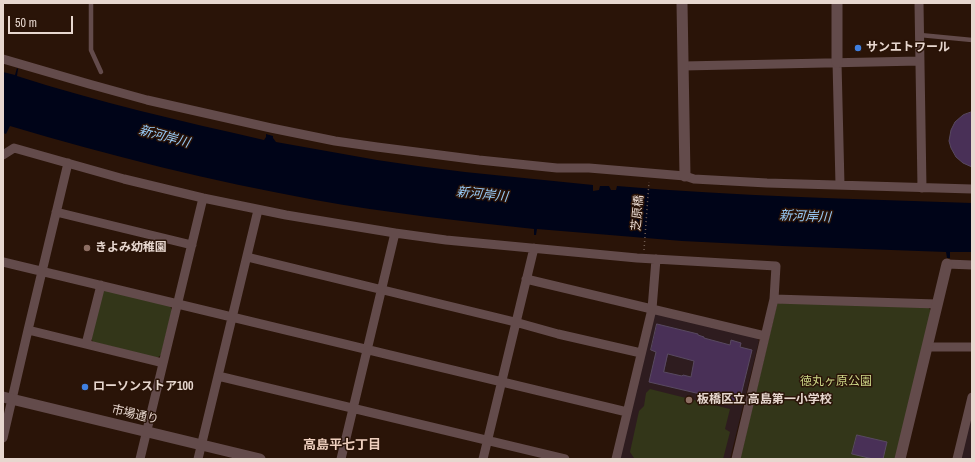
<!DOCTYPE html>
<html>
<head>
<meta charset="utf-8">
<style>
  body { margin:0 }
  #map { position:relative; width:975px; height:462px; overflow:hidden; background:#2a1408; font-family:"Archivo Narrow",sans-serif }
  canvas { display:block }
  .frame { position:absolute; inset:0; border:4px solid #e7d7cf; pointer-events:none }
  .scale { position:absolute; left:8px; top:16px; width:65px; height:18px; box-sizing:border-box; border:2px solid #e7d7cf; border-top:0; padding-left:5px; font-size:12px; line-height:14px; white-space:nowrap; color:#e7d7cf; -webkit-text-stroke:3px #2a1408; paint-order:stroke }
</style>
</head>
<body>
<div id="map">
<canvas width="975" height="462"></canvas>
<div class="frame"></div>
<div class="scale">50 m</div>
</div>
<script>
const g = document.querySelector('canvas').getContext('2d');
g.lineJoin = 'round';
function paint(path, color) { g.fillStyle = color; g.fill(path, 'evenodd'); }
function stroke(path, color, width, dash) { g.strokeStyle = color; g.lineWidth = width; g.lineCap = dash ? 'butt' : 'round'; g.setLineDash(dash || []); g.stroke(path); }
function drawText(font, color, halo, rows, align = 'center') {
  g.font = font + ' "Archivo Narrow","Noto Sans JP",sans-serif'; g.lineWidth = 3; g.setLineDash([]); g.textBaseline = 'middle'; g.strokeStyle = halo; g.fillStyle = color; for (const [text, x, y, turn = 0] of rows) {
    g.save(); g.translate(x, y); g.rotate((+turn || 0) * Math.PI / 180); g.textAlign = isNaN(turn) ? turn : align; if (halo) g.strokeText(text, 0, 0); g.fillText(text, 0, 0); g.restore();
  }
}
const education = new Path2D(`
  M657,313L757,338L759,341L730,459H618L653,315Z
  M972,412V459H960Z`);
const green = new Path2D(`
  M106,290L170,306L172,310L161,355L157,358L93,342L91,338L102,293Z
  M780,303L928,307L931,311L895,459H740L777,304Z
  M650,389L730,409L725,429L730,432L723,459L634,458L630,452L639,411L644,406L646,393Z`);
const water = new Path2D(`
  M17,68L18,69L17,76C98,102 181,121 264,140L266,137V134L273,136V138L276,142L377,160L418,166L465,172L593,185V191L599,190L600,186H609L611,190H616L617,186C735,196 853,199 972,203V252H950V258H947L946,252L783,246L682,241L537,229L536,235H534V229C461,221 388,213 315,200C212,181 110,156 10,126L6,134L3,133V72L15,75Z`);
const building = new Path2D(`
  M972,112V167L963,163L956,157L951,148L949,141L951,130L955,122L963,115Z
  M657,324L698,334V335L704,337V338L730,345L731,340L741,343L740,347L752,350L739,403L649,382L656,352L651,350ZM668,354L694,361L691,377L683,375L682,376L664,372Z
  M857,435L887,442L883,459H873L852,454Z`);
const path = new Path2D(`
  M644,250L649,182`);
const service = new Path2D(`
  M91,3V50L101,72
  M920,35L972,40`);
const minor = new Path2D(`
  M919,3L922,188
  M3,59L89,84L147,100L271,128L335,141L377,147L479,160L557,168H589L685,176L694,179L767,183L972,189
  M837,62L840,185
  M683,66L920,61
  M3,155L14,148L124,179L203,198L286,215L395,233L446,240L637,258L776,266L774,299L736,459
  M56,212L192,245
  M247,257L515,322L558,334L641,353
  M3,262L627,412
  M947,264L972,265
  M526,279L765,336
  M774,299L937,304
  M28,330L163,363
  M86,344L101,285
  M927,347H972
  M218,376L565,459
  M3,438L28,330L68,163
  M140,459L203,198
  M198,459L258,210
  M341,459L395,233
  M483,459L534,248
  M616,459L652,309L656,259
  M957,459L972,397`);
const tertiary = new Path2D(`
  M682,3L685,176
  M837,3V62
  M3,397L260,459
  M900,459L947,264`);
const markers = [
  [858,48,4,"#3f7fe0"],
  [87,248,4,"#8d6e63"],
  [85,387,4,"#3f7fe0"],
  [689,400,4,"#8d6e63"]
];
const poiNames = [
  ["サンエトワール",866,48],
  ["きよみ幼稚園",95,248],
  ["ローソンストア100",93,387],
  ["板橋区立 高島第一小学校",697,400]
];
const streetNames = [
  ["芝原橋",638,213,-85],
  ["市場通り",135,415,13]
];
const parkNames = [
  ["徳丸ヶ原公園",836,382]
];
const waterNames = [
  ["新河岸川",164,137,15],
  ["新河岸川",482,195,6],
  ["新河岸川",805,217,2]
];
const neighbourhoodNames = [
  ["高島平七丁目",342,446]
];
paint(education, '#2e1c1f');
paint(green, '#333619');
paint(water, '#000418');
paint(building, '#493057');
stroke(building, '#584960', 1);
stroke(path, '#6e5a4f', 1.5, [1, 3]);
stroke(service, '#634b4b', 4.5);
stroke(minor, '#634b4b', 9);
stroke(tertiary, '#634b4b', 11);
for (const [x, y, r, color] of markers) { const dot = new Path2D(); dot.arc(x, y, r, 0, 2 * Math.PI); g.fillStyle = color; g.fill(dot); stroke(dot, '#2a1408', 1.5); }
drawText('bold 12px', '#e7d7cf', '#2a1408', poiNames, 'left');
drawText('12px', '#e7d7cf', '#2a1408', streetNames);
drawText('12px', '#ccd586', '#2a1408', parkNames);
drawText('italic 13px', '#99cbf8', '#2a1408', waterNames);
drawText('bold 13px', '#efd0bf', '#2a1408', neighbourhoodNames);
</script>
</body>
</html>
